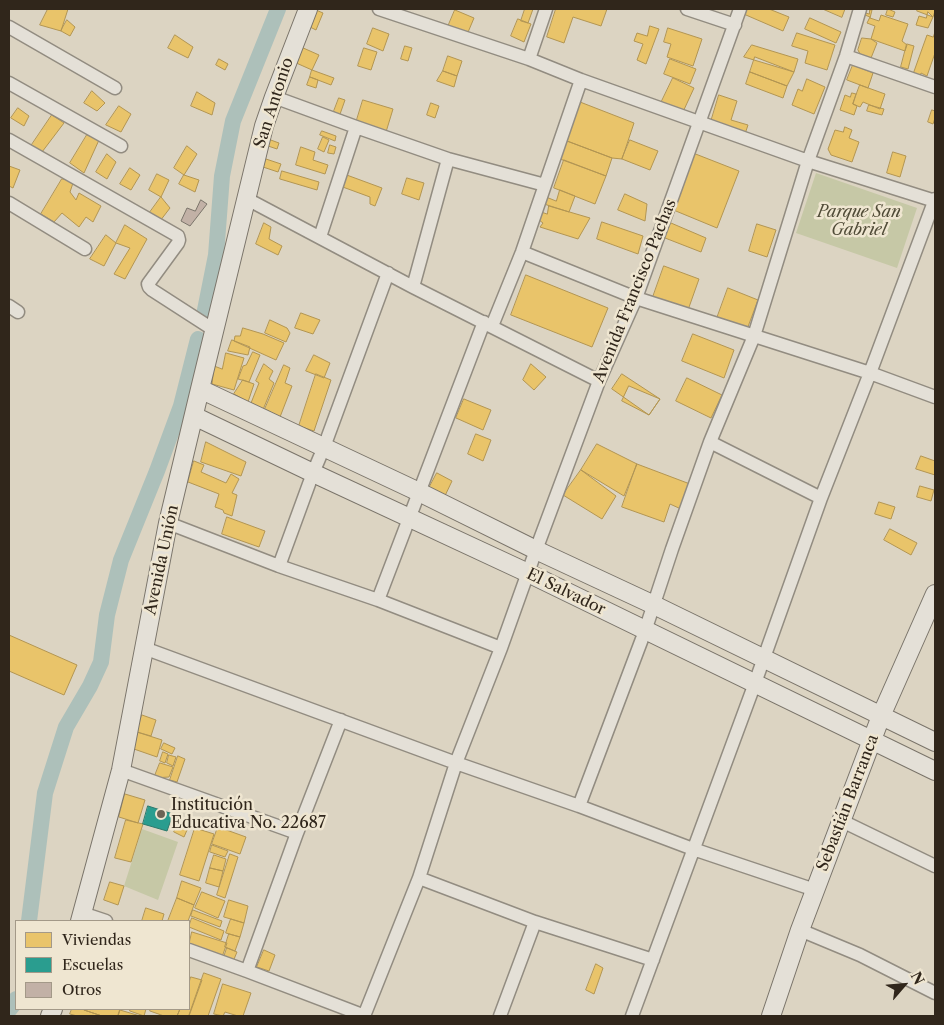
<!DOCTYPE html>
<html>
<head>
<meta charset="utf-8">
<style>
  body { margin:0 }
  #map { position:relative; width:944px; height:1025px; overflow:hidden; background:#dcd4c2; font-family:"Libre Caslon Text",serif }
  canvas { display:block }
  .frame { position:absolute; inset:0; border:10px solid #30261b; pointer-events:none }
  .legend { position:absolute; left:15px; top:920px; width:175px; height:90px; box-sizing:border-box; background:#efe6d1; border:1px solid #a39988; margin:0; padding:6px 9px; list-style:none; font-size:15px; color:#30261b }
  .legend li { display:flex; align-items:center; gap:10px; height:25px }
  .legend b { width:25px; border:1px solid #a39988 }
  .north { position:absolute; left:879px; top:960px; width:50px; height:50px; -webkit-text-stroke:4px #efe6d1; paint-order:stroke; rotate:63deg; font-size:14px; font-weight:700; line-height:20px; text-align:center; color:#30261b }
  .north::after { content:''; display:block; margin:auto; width:18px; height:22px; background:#30261b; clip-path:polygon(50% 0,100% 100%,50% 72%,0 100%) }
</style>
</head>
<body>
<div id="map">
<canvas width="944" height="1025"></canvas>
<div class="frame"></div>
<ul class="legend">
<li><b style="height:14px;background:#e9c46a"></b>Viviendas</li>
<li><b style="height:14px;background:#2a9d8f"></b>Escuelas</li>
<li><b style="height:14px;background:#c2b1a6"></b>Otros</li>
</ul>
<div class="north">N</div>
</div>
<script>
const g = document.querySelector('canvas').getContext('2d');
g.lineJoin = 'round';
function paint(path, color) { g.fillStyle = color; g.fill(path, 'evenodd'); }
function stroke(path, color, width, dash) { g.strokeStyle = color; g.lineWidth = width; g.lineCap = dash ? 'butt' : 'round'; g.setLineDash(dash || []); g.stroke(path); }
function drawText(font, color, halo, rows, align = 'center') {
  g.font = font + ' "Libre Caslon Text",serif'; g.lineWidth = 5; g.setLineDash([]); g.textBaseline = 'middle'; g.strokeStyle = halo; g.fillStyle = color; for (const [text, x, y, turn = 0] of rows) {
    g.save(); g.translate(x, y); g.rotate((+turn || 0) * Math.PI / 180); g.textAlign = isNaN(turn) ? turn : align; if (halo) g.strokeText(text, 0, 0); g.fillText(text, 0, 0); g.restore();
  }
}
const green = new Path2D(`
  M816,173L917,208L897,268L796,233Z
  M142,829L178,842L158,900L124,886Z`);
const homes = new Path2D(`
  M48,9H68L61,31L40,25Z
  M525,9H533L528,23L521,21Z
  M556,9H607L601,26L573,17L564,43L547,37Z
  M740,9H769L789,17L783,31L739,12Z
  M823,9H845L842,17Z
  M888,9L895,12L893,17L886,15Z
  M918,9H935V11L933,17L917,11Z
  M316,10L323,13L316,30L310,27Z
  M455,10L474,18L466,37L447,29Z
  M870,10H872L870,18L879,21L881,15L908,24L902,41L907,45L905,51L871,39L875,26L867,23L870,17L865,15L866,13L869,14Z
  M928,12L933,17L928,28L916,25L919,16L926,18Z
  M810,18L841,32L836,43L805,29Z
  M518,19L531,24L524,42L511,36Z
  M67,20L75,27L70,36L61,31Z
  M650,26L659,29L646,64L637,60L643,44L634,41L637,33L647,36Z
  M373,28L389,34L383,51L367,44Z
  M668,28L702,39L693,66L667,57L671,44L664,42Z
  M935,32V53L927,76L921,73L919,80L912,77L927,35L933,37Z
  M797,33L835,45L827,70L805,63L808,51L792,46Z
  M175,35L193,47L188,58L168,48Z
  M862,38L871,39L877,43L871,58L860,54L858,50Z
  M907,44L914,46L908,69L901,67Z
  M752,45L798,59L794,72L744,57Z
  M405,46L412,48L408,61L401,59Z
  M301,47L319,55L312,70L294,62Z
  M364,48L377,52L371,70L358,66Z
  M448,56L462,61L457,76L443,71Z
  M755,57L794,72L787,86L750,72Z
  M219,59L228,64L225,70L216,65Z
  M670,59L696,69L690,84L664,74Z
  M853,65L873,73L868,88L847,80Z
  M312,70L334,78L331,85L310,77Z
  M443,71L457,76L454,87L437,81Z
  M750,72L787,86L783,98L746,84Z
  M310,77L318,80L316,88L307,85Z
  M673,78L694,88L682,114L661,103Z
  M807,79L825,87L814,114L792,105L798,89L802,91Z
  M860,85L885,94L880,109L863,102L860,107L853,104Z
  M92,91L105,103L97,111L84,103Z
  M197,92L215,103L212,115L191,106Z
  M852,93L856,94L853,104L857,106L854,115L840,110L845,95L850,97Z
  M719,95L737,101L731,120L748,125L744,137L710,125Z
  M339,98L345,100L339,117L334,111Z
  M363,100L393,109L386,132L356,123Z
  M580,102L634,123L622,159L612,158L567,141Z
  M431,103L439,106L435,118L427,115Z
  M869,105L884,109L882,115L867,111Z
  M119,106L131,114L121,132L106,125Z
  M18,108L29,116L24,126L11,118Z
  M932,110L935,111V118L933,124L928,122Z
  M52,115L64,123L42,152L31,146Z
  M845,127L852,130L849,138L859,142L852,162L831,155L828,149L835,130L843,132Z
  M322,131L336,136L335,141L320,135Z
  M87,135L99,140L84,173L70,163Z
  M323,137L329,140L324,152L318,149Z
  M268,139L279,143L277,149L265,145Z
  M630,140L658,151L650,170L622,159Z
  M567,141L612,158L606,176L560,159Z
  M330,145L336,147L334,154L328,153Z
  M187,146L197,154L184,175L174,168Z
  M301,147L315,152L313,160L328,165L325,174L296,165Z
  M893,152L906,156L900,177L887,173Z
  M693,153L739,171L717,228L671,209Z
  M107,154L116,162L107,179L96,172Z
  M266,159L281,164L278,172L263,167Z
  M564,160L606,176L595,204L554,188Z
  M9,166L20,170L13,188L9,186Z
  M130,168L140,175L131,190L120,184Z
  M282,171L319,182L317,190L280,179Z
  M157,174L169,180L161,197L149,190Z
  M344,174L382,188L375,206L370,204V197L340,186Z
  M184,175L199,180L195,192L179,184Z
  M407,178L424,183L419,200L402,194Z
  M62,179L74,180L70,192L76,200L79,193L101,206L93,222L86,217L79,227L62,213L54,222L41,214Z
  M560,190L575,196L569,212L544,204L546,197L556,201Z
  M625,194L647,204L645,221L618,210Z
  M161,197L170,208L160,221L148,215Z
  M549,206L590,218L578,239L540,227L543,223L539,220L541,212L547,214Z
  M602,222L643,236L638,254L597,239Z
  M264,223L271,227L269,239L282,246L278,255L256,244Z
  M671,223L706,238L701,252L665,238Z
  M757,224L776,230L767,257L749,251Z
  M125,225L147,239L125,279L114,274L130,248L116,243Z
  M106,235L116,243L104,266L90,259Z
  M664,266L699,279L688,310L653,297Z
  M526,275L608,308L592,347L511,315Z
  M728,288L758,300L746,332L716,321Z
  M301,313L320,320L313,334L295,328Z
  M270,320L287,328L290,333L286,342L265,333Z
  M243,328L263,334L284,343L276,360L234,341L235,336H240Z
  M693,334L734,350L724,378L682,361Z
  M232,340L250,347L248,355L228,351Z
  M253,352L260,355L249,382L238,379L243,366L246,365Z
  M226,353L244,358L234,390L212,384L214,366L222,369Z
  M314,355L330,363L324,378L306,371Z
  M264,364L273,371L269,379L274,383L262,412L249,408L259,383L256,381Z
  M531,364L546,377L534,390L523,380Z
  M284,365L290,368L285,383L292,386L280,417L265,409Z
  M316,374L331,380L314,431L299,426Z
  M622,374L660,399L649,415L612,389Z
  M687,378L722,395L711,418L676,401Z
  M243,380L254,384L248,402L234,394Z
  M629,386L660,399L649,415L622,401Z
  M464,399L491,410L483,430L456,418Z
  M476,434L491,440L483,461L468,454Z
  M206,442L246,462L241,476L201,462Z
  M597,444L637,464L624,496L581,470Z
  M921,456L935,461V475L916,469Z
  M194,461L204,465L201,472L226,483L231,474L239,479L232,493L237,495L232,516L224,513L223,510L215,507L219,494L188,482Z
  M637,464L690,484L681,509L670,504L664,522L622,507Z
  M581,470L616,496L602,519L563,495Z
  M437,473L452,481L443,500L427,492Z
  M920,486L934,490L931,501L917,497Z
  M879,502L895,507L891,519L875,514Z
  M227,517L265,531L259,547L222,534Z
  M890,529L917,543L911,555L884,540Z
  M9,635L77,665L64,695L9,671Z
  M142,715L156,720L151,736L137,732Z
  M137,732L162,740L157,757L131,748Z
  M164,743L175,748L172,754L161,749Z
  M163,752L168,754L165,763L160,761Z
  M169,755L176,757L173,766L167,763Z
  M178,756L185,759L177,782L170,780Z
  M160,763L173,767L169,777L154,778Z
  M125,794L145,800L138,823L119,817Z
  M180,819L190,823L184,837L174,832Z
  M126,820L143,824L131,862L115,858Z
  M218,827L246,837L240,854L212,844Z
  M195,828L214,834L199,881L180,875Z
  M212,845L228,851L225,857L210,852Z
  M230,854L238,857L225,898L217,895Z
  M214,855L226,859L223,871L210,868Z
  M210,868L223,871L219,887L206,883Z
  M182,881L201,888L194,905L177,898Z
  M110,882L124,886L118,905L104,900Z
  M202,892L225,901L218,918L195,908Z
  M177,898L194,905L188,921H168Z
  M229,900L248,906L244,923L224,917Z
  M146,908L164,914L162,921H142Z
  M193,910L222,921L220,927L191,916Z
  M192,918L224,931L221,940L189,927Z
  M231,919L244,923L240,937L226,933Z
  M192,932L227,943L222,957L189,946Z
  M229,934L240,937L235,951L225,947Z
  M227,948L237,952L232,964L223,960Z
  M264,950L275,955L269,971L257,967Z
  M596,964L603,968L594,994L586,990Z
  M204,973L221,979L208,1016H189Z
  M191,977L202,980L189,1016H177L180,1009H189V983Z
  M223,984L251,993L243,1016H238L225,1012L223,1016L214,1014Z
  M72,1009H84V1010L102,1016H77L70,1014Z
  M84,1009H117L120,1010L118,1016H102L84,1010Z
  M130,1009H146L144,1016L130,1011Z
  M151,1009H180L177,1016H164L150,1011Z
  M120,1010L140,1016H118Z`);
const schools = new Path2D(`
  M148,806L173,814L167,831L143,824Z`);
const canal = new Path2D(`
  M204,315L216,255L222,176L233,121L278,9
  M29,921L45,793L66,727L90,686L101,662L107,615L121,560L157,471L181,406L198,339
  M9,1010L13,1005L16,999`);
const building = new Path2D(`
  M201,200L207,204L190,226L181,221L187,208L195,211Z`);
const street = new Path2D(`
  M379,9L529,59L581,80L808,161L935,201
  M687,9L735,25
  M9,27L115,88
  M846,56L935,87
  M529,59L546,9
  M9,83L121,146
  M274,97L356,127L448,159L545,185
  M9,140L178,236L179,240L178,243L148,284L149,287L152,290L214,330
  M247,199L413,287L599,381
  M9,203L85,249
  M320,237L356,127
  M522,252L636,298L870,373L935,397
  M413,287L448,159
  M9,306L18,312
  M492,326L522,252L581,80
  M710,442L821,498
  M168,523L279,566L378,600L501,648
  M279,566L313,473L324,447L388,273
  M378,600L484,322
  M144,648L456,763L579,806L693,849L815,890
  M121,770L297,833
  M579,806L645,631L672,549L710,442L754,336L808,161L846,56L860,9
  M842,821L935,866
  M419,878L535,922L653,960
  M82,913L106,921
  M800,930L860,955L935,993
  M189,950L247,971L365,1016
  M247,971L297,833L341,720
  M364,1016L419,878L456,763L501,648L536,550L599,381L636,298L740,9
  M500,1016L535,922
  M632,1016L755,683L821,498L870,373L935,199`);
const secondary = new Path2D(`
  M200,389L419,492L536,550L654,605L935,742
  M194,416L313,473L528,573L935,771
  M80,921L121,770L168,523L200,389L264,126L274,97L308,9
  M50,1016L53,1009
  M771,1016L800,930L881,716L935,594`);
const markers = [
  [161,814,5,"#6c6355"]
];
const streetNames = [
  ["San Antonio",274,103,-72],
  ["Avenida Francisco Pachas",635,291,-68],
  ["Avenida Unión",162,560,-78],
  ["El Salvador",566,592,26],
  ["Sebastián Barranca",848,803,-69]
];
const parkNames = [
  ["Parque San",859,212],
  ["Gabriel",859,230]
];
const poiNames = [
  ["Institución",171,805],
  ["Educativa No. 22687",171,823]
];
paint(green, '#c6c8a6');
paint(homes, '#e9c46a');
stroke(homes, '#b29552', 1);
paint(schools, '#2a9d8f');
stroke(schools, '#2c796c', 1);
stroke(canal, '#adc0ba', 16);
paint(building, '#c2b1a6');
stroke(building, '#7a746a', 1);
stroke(street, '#928c81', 15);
stroke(secondary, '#7a746a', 20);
stroke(street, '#e4e0d7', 12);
stroke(secondary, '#e4e0d7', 18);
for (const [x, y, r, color] of markers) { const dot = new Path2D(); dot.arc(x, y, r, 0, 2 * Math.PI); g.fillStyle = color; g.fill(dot); stroke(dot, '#efe6d1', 2); }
drawText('16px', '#30261b', '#efe6d1', streetNames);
drawText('italic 16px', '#514c38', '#efe6d1', parkNames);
drawText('16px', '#30261b', '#efe6d1', poiNames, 'left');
</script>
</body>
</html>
